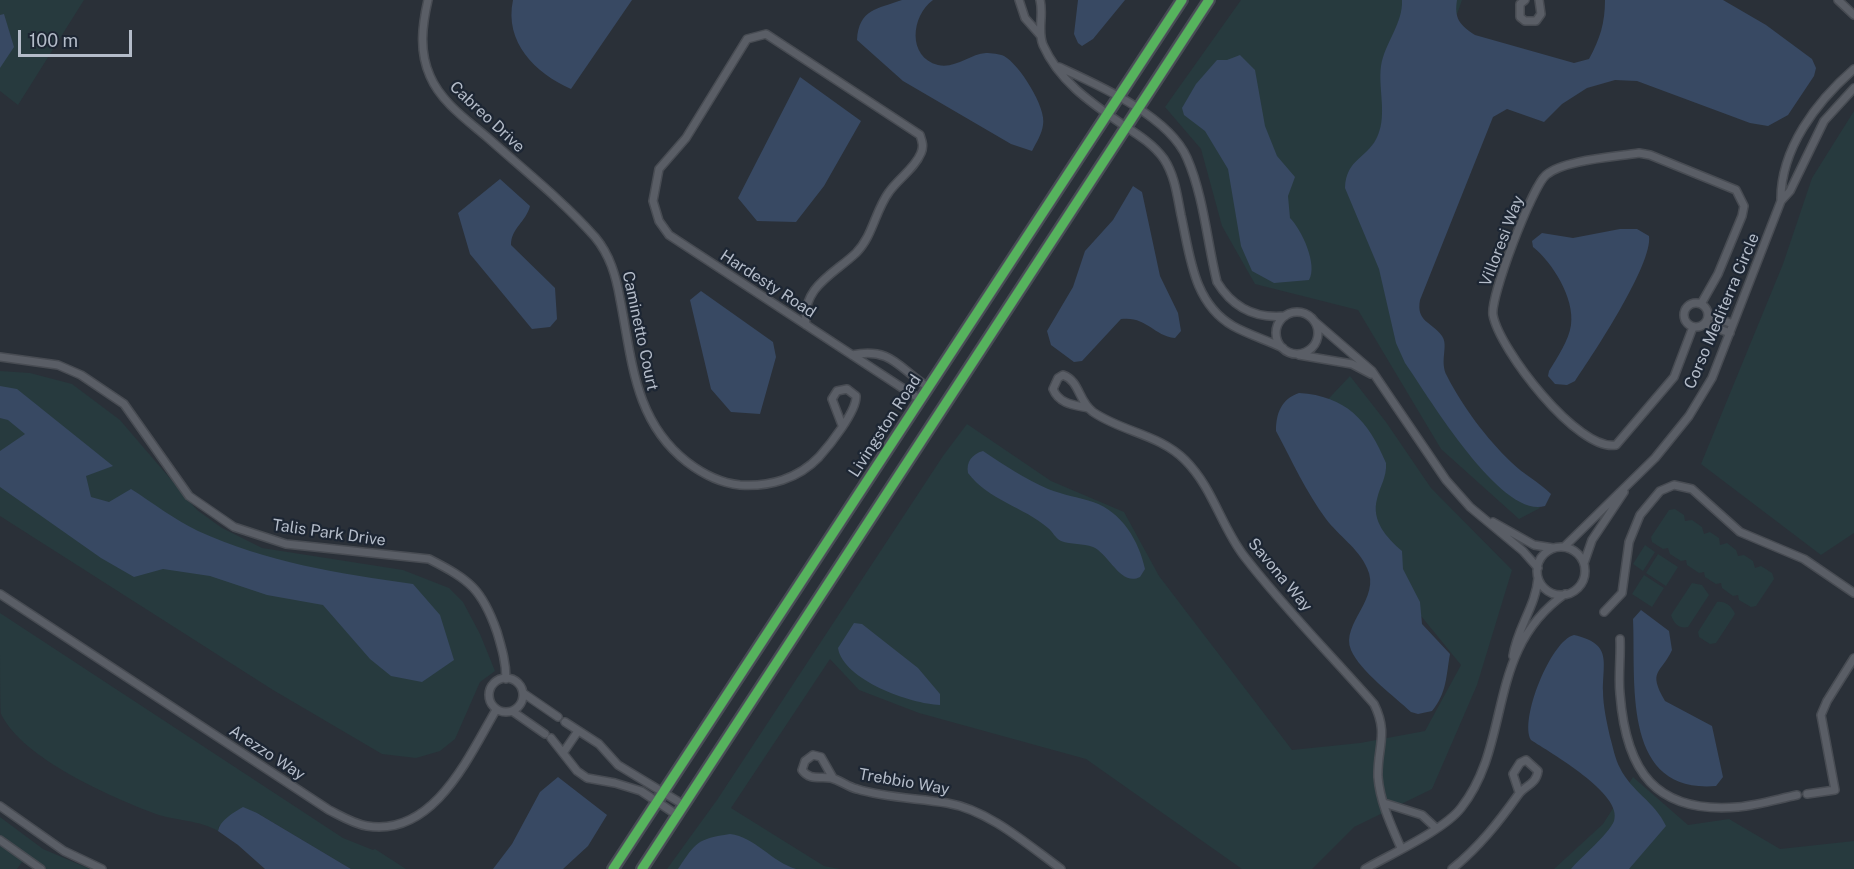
<!DOCTYPE html>
<html>
<head>
<meta charset="utf-8">
<style>
  body { margin:0 }
  #map { position:relative; width:1854px; height:869px; overflow:hidden; background:#2a3038; font-family:"Public Sans",sans-serif }
  canvas { display:block }
  .scale { position:absolute; left:18px; top:30px; width:114px; height:27px; box-sizing:border-box; border:3px solid #b4bcc9; border-top:0; padding-left:8px; font-size:18px; line-height:21px; white-space:nowrap; color:#b4bcc9; -webkit-text-stroke:4px #1d2633; paint-order:stroke }
</style>
</head>
<body>
<div id="map">
<canvas width="1854" height="869"></canvas>
<div class="scale">100 m</div>
</div>
<script>
const g = document.querySelector('canvas').getContext('2d');
g.lineJoin = 'round';
function paint(path, color) { g.fillStyle = color; g.fill(path, 'evenodd'); }
function stroke(path, color, width, dash) { g.strokeStyle = color; g.lineWidth = width; g.lineCap = dash ? 'butt' : 'round'; g.setLineDash(dash || []); g.stroke(path); }
function drawText(font, color, halo, rows, align = 'center') {
  g.font = font + ' "Public Sans",sans-serif'; g.lineWidth = 4.5; g.setLineDash([]); g.textBaseline = 'middle'; g.strokeStyle = halo; g.fillStyle = color; for (const [text, x, y, turn = 0] of rows) {
    g.save(); g.translate(x, y); g.rotate((+turn || 0) * Math.PI / 180); g.textAlign = isNaN(turn) ? turn : align; if (halo) g.strokeText(text, 0, 0); g.fillText(text, 0, 0); g.restore();
  }
}
const green = new Path2D(`
  M0,0H84L18,105L0,91Z
  M1241,0H1462L1456,17L1415,225V337L1466,428L1540,508L1519,519L1441,449L1358,310L1255,284L1222,226L1201,149L1165,107Z
  M1854,111V533L1821,555L1701,464L1783,264L1812,178Z
  M0,371L30,373L72,384L120,420L197,510L222,528L262,548L403,570L449,588L463,602L480,634L495,671L480,682L455,739L440,751L416,758L382,754L273,690L0,516Z
  M1350,376L1386,422L1431,488L1512,570L1477,685L1432,789L1354,827L1312,869H1242L1086,759L919,713L859,690L830,659L731,808L824,866L840,869H667L717,800L943,456L967,424L1051,481L1124,512L1159,576L1292,750L1360,743L1425,731L1461,665L1421,616L1316,412Z
  M1675,509L1684,515L1685,521L1692,520L1702,527L1704,534L1710,532L1719,538L1720,545L1727,543L1736,550L1738,556L1744,555L1753,561L1755,568L1761,566L1772,573L1774,579L1756,606L1751,607L1739,600L1738,595L1733,596L1722,588L1721,583L1716,584L1705,577L1704,572L1699,573L1687,565L1686,560L1681,561L1670,554L1668,548L1663,549L1652,542L1651,537L1669,510Z
  M1645,545L1655,552L1643,571L1633,564Z
  M1658,554L1678,567L1666,586L1646,573Z
  M1644,575L1664,588L1652,607L1632,594Z
  M1692,583L1702,585L1709,595L1688,627C1679,629 1674,624 1671,615Z
  M1717,602C1725,601 1732,606 1735,614L1716,643L1710,644L1699,637L1698,632Z
  M0,613L343,838L373,850L375,849L406,869H351L257,813L219,826L218,831C200,820 176,821 156,814C111,797 23,759 1,714C0,705 0,629 0,613Z
  M1633,777L1688,825L1729,819L1780,849L1854,841V869H1554L1603,824Z
  M0,817L43,849L90,869H33L22,862L17,869H0Z`);
const water = new Path2D(`
  M513,0H632L571,89C535,73 504,42 513,0Z
  M902,0H933C911,16 907,57 938,65C955,69 970,54 986,53C991,53 1000,54 1004,56C1019,64 1047,108 1043,125C1042,134 1036,143 1032,151L1011,144L903,81L857,40C859,9 877,9 902,0Z
  M1078,0H1125L1093,39L1082,46L1078,43L1074,34Z
  M1402,0H1457C1454,19 1460,25 1475,35L1574,63L1589,59C1600,39 1605,23 1605,0H1723L1766,25L1812,59L1816,68L1814,76L1788,115L1768,126L1750,123L1637,81L1615,80L1587,88L1562,104L1544,122L1507,109L1493,117L1420,300C1416,322 1431,321 1442,336C1449,346 1439,361 1447,376C1462,406 1487,439 1511,462C1523,474 1539,482 1551,494L1545,506C1501,520 1427,394 1405,363L1396,343L1379,269L1345,188C1346,158 1369,158 1378,135C1387,114 1378,88 1381,66C1385,42 1403,24 1402,0Z
  M4,14L14,47L0,68V15Z
  M1240,55L1255,70L1265,126L1277,156L1295,177L1288,196L1290,218C1302,230 1318,265 1309,280L1274,283L1252,271L1241,246L1228,169L1205,131L1184,115L1182,108L1196,84L1217,60H1227Z
  M800,77L861,121L824,186L796,222L757,221L738,198Z
  M500,179L530,206C526,222 511,228 511,245L555,288L557,319L550,327L532,329L470,254L458,213Z
  M1133,186L1142,192L1160,276L1178,313L1181,331L1175,338C1152,335 1147,316 1121,319L1082,361L1074,362L1051,345L1047,331L1073,287L1085,251L1113,220Z
  M1620,229H1637L1649,236C1653,264 1592,356 1575,381L1567,385L1555,384L1548,376L1549,371C1557,358 1569,340 1571,325C1575,298 1552,262 1533,247L1532,241L1542,233L1573,238Z
  M701,291L773,342L776,357L760,414L731,412L711,389L690,300Z
  M0,386L17,389L113,466L86,476L91,497L109,502L131,489C153,503 175,520 198,531C266,562 340,574 413,584L440,615L454,660L422,682L391,676L370,659L323,605L267,595L210,576L163,569L134,577L101,558L0,487V451L25,434L8,420L0,418Z
  M1299,393C1346,396 1368,420 1386,463C1387,477 1380,486 1377,499C1371,521 1387,538 1402,551L1403,569L1420,602L1422,624L1450,654C1446,676 1447,693 1432,711L1418,714L1411,712C1394,696 1360,671 1351,650C1340,624 1382,598 1367,568C1359,549 1338,535 1326,519C1306,492 1292,461 1276,431C1276,414 1281,399 1299,393Z
  M983,451C1004,465 1025,479 1048,489C1063,495 1078,497 1093,502C1122,512 1139,541 1145,569L1140,577C1121,587 1109,554 1093,547C1083,543 1071,545 1061,541C1055,538 1053,532 1048,528C1024,507 988,500 968,473C966,462 972,454 983,451Z
  M1641,610L1669,631L1672,650C1661,674 1647,670 1665,701L1712,726L1723,777L1716,786C1621,794 1636,683 1633,619Z
  M854,623L862,624L918,668L940,694V705C911,704 843,680 838,648Z
  M1574,635C1612,644 1603,660 1603,691C1603,706 1607,723 1610,737C1613,747 1615,759 1620,768C1631,791 1655,802 1666,826L1629,869H1571C1581,857 1609,834 1614,821C1624,794 1549,752 1531,740C1519,720 1551,640 1574,635Z
  M558,777L607,815L588,846L563,869H493L512,844L540,792Z
  M243,807L257,813L351,869H265L238,845L218,831C220,820 233,813 243,807Z
  M730,834C755,837 772,862 796,869H678C696,842 697,839 730,834Z`);
const minor = new Path2D(`
  M428,0C422,26 419,51 430,76C441,102 467,120 488,138C524,170 563,201 595,237C610,255 616,276 620,299C632,359 634,421 687,462C704,475 720,483 740,485C769,487 798,479 819,457C829,446 857,411 856,396L847,389L837,391L832,399L842,425
  M1019,0L1025,18L1040,35
  M1040,0C1044,15 1037,30 1043,45C1060,83 1093,104 1126,127C1140,136 1154,145 1164,159C1175,176 1177,195 1181,215C1190,255 1193,303 1233,326C1249,335 1267,340 1283,348
  M1525,0L1520,4V17L1525,21H1536L1541,14L1539,0
  M1838,0L1854,15
  M1059,67C1098,85 1169,116 1187,158C1204,197 1207,242 1217,282C1233,308 1255,319 1285,316
  M1854,69C1817,101 1780,149 1781,201L1790,191L1824,121L1854,88
  M1684 315a12 12 0 1 1 24 0a12 12 0 1 1-24 0Z
  M1276 333a21 21 0 1 1 42 0a21 21 0 1 1-42 0Z
  M1708,315L1733,324
  M1314,321L1372,371L1446,480L1470,507L1523,551L1538,568
  M1705,324L1730,333
  M806,325C801,287 834,274 856,253C873,236 875,211 889,192C898,179 915,168 921,153C924,146 922,141 920,135L766,34L747,39L686,138L659,169L653,201L659,221L669,235L910,393L920,399
  M1693,327L1674,377L1616,445C1578,452 1499,349 1493,315C1490,297 1532,187 1546,175C1563,160 1615,157 1639,153L1650,155L1736,190L1744,206L1742,216L1718,274L1701,304
  M852,355C892,347 898,368 928,387
  M1299,355L1352,364L1371,374
  M0,357L58,365L81,375L124,404L189,496L234,527L286,544L429,559C470,580 482,589 497,632C502,649 506,662 506,679
  M1088,408C1074,405 1059,404 1053,389L1058,378L1063,375C1080,381 1078,401 1093,412C1122,432 1159,434 1185,460C1213,488 1221,526 1244,556C1284,608 1331,655 1374,704C1389,734 1377,747 1378,777C1380,802 1391,825 1401,848
  M1493,522L1534,545L1553,548
  M1564,547L1655,458L1689,416L1712,378L1781,201
  M1537 571a24 24 0 1 1 48 0a24 24 0 1 1-48 0Z
  M1584,563L1592,540L1624,492
  M0,594L329,810C341,816 354,824 367,826C434,837 469,756 496,710
  M1604,612L1622,593L1629,542L1640,515L1660,491L1674,485L1692,489L1740,532L1804,559L1854,593
  M1620,639C1621,658 1618,676 1620,694C1626,771 1655,814 1738,807C1758,805 1778,799 1797,795
  M1513,656C1517,628 1536,606 1538,578
  M489 695a17 17 0 1 1 34 0a17 17 0 1 1-34 0Z
  M523,693L558,717
  M512,711L545,734
  M565,722L599,744L618,765L684,805
  M551,738L577,771L587,778L615,783L641,791L677,815
  M563,753L578,731
  M833,778L821,757L813,755L805,761L802,770C810,781 820,776 831,778C840,780 848,787 857,789C886,798 917,798 947,803C989,810 1028,845 1061,869
  M1807,794L1835,790L1821,715L1827,701L1854,658
  M1384,803L1422,815L1436,828
  M0,806L64,851L102,869
  M0,840L41,869
  M1365,869C1391,854 1444,830 1461,808C1513,742 1485,650 1565,594
  M1452,869C1479,847 1498,823 1518,795C1525,785 1536,785 1538,771L1526,760L1520,763L1513,774L1519,792`);
const primary = new Path2D(`
  M613,869L1182,0
  M642,869L1209,0`);
const cycleway = new Path2D(`
  M613,869L1182,0
  M642,869L1209,0`);
const streetNames = [
  ["Cabreo Drive",487,117,43],
  ["Villoresi Way",1502,241,-69],
  ["Hardesty Road",768,284,33],
  ["Corso Mediterra Circle",1722,311,-67],
  ["Caminetto Court",640,331,78],
  ["Livingston Road",885,426,-57],
  ["Talis Park Drive",329,533,8],
  ["Savona Way",1280,575,50],
  ["Arezzo Way",267,753,33],
  ["Trebbio Way",904,782,10]
];
paint(green, '#273a3e');
paint(water, '#384963');
stroke(minor, '#484c53', 10);
stroke(primary, '#484c55', 14);
stroke(minor, '#5a5e66', 7);
stroke(primary, '#5c6168', 10);
stroke(cycleway, '#56b35d', 9);
drawText('16px', '#b4bcc9', '#1d2633', streetNames);
</script>
</body>
</html>
